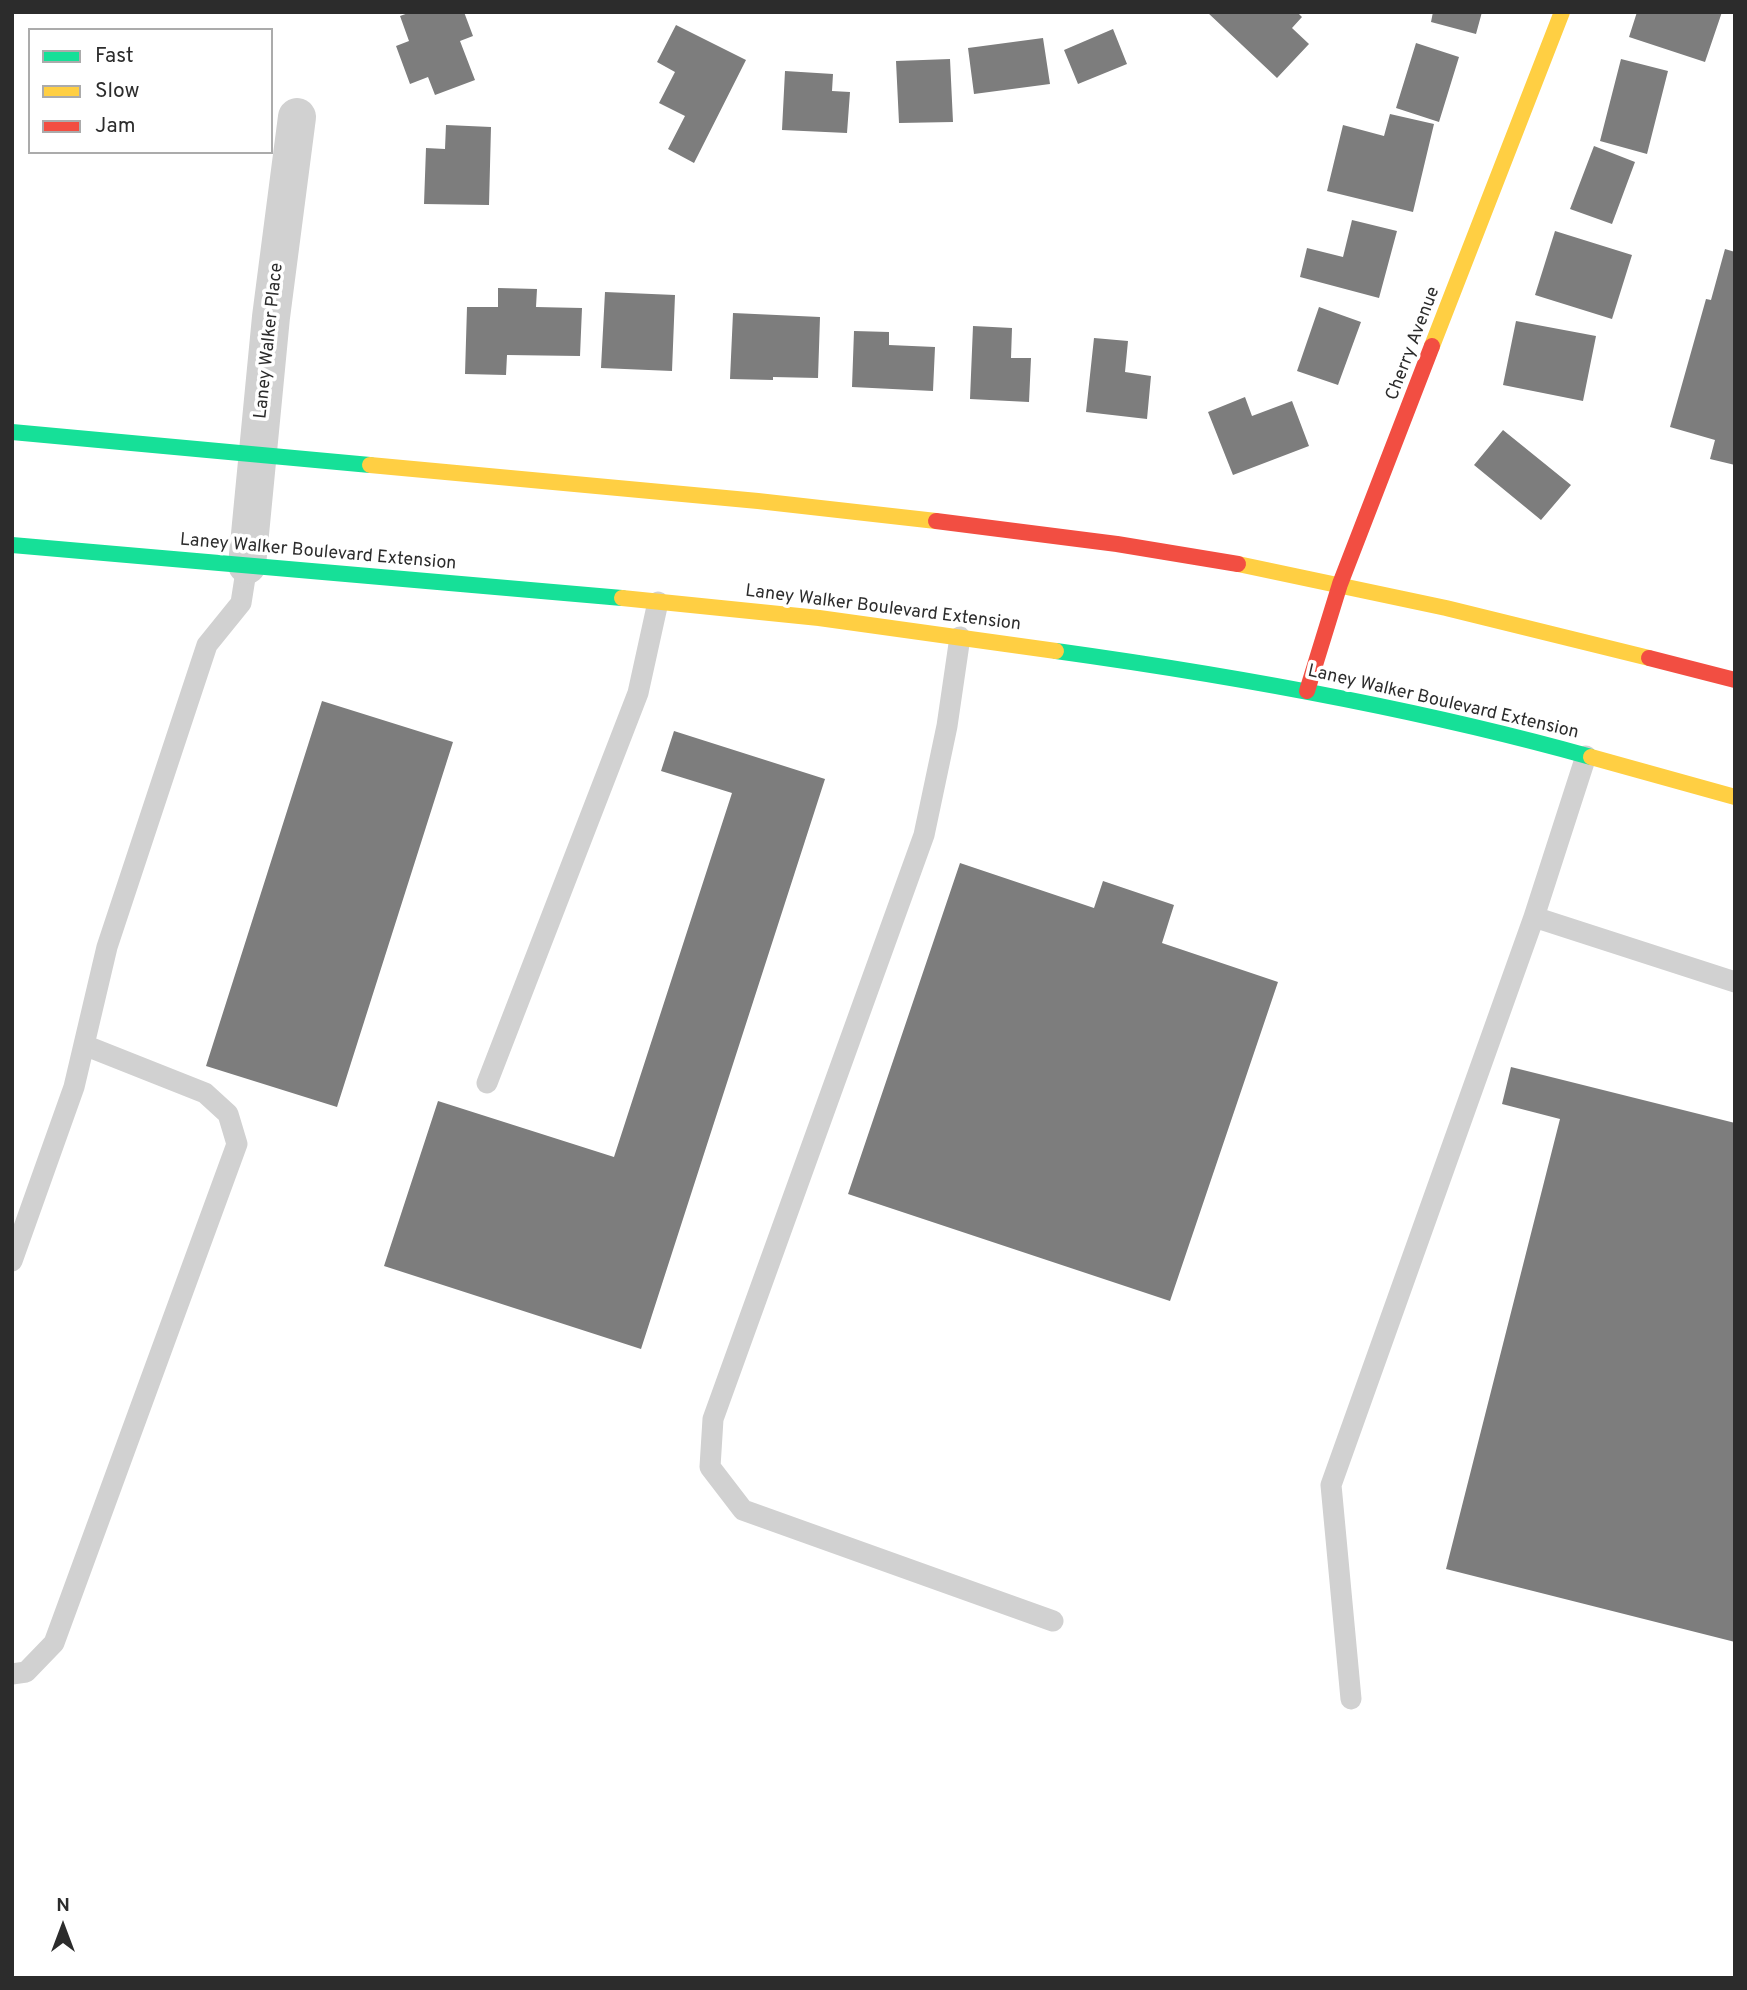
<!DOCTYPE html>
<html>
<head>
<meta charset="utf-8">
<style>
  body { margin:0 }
  #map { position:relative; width:1747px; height:1990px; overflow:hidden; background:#fff; font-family:Overpass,sans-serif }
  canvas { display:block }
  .frame { position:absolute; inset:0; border:14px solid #2c2c2c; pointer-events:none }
  .legend { position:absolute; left:28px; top:28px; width:245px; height:126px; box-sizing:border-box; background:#fff; border:2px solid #ababab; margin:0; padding:9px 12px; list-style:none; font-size:21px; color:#2c2c2c }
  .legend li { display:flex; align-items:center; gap:14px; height:35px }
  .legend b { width:35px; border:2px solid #ababab }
  .north { position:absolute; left:28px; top:1892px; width:70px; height:70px; -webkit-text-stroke:5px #fff; paint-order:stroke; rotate:0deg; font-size:19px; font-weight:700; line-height:28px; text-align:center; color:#2c2c2c }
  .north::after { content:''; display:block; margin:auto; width:24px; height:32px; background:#2c2c2c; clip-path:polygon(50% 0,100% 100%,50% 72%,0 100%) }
</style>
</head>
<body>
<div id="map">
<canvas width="1747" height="1990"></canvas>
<div class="frame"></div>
<ul class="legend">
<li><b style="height:9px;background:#16e098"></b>Fast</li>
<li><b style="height:9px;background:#ffcf43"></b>Slow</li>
<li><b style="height:9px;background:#f24e42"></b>Jam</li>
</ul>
<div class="north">N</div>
</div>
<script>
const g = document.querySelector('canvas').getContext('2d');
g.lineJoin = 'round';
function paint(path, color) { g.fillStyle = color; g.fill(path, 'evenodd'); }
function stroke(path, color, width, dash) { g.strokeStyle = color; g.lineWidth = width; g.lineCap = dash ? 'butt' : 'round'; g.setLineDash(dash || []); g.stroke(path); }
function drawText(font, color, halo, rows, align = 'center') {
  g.font = font + ' Overpass,sans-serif'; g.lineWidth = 7; g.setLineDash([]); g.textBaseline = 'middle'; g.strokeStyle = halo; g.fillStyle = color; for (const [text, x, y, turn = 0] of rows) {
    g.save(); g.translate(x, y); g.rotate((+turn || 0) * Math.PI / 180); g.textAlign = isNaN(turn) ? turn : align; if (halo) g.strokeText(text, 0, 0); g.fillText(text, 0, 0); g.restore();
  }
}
const building = new Path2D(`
  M411,12H464L473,36L460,41L475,80L435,95L428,77L410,84L396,46L409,41L400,16Z
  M1207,12H1297L1302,17L1292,28L1309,44L1277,78Z
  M1433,12H1482L1476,34L1431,22Z
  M1637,12H1722L1705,62L1629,37Z
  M676,25L746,60L694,163L668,149L685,116L659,103L675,72L657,62Z
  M1113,29L1127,64L1078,84L1064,50Z
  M1043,38L1050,84L974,94L968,48Z
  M1416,43L1459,57L1439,122L1396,108Z
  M950,59L953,122L899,123L896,61Z
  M1621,59L1668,71L1647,154L1600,141Z
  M785,71L833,74L832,91L850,92L847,133L782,130Z
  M1390,114L1434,124L1413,212L1327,191L1343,125L1384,136Z
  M446,125L491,127L489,205L424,204L426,148L445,149Z
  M1594,146L1635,162L1612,224L1570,209Z
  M1352,220L1397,231L1379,298L1300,277L1307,248L1343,257Z
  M1555,231L1632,255L1612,319L1535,295Z
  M1725,249L1735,252V465L1710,459L1715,440L1670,427L1706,299L1711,300Z
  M498,288L537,289L536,307L582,308L580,356L507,355L506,375L465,374L467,307H498Z
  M605,292L675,295L672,371L601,368Z
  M1319,307L1361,322L1338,385L1297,371Z
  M733,313L820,317L818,378L773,377V380L730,379Z
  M1516,321L1596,336L1583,401L1503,385Z
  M973,326L1012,328L1011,358H1031L1029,402L970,399Z
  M854,331L889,332V345L935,347L933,391L852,387Z
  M1094,338L1128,341L1125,372L1151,376L1147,419L1086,412Z
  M1245,397L1252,416L1292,401L1309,446L1233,475L1208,412Z
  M1503,430L1571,485L1541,520L1474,465Z
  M322,701L453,742L337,1107L206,1066Z
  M674,731L825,779L641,1349L384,1266L438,1101L614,1157L732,793L661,771Z
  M960,863L1094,908L1103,881L1174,905L1162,943L1278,982L1170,1301L848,1194Z
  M1511,1067L1735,1123V1642L1446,1569L1560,1119L1502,1104Z`);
const lane = new Path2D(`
  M960,637L947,726L924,835L713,1419L710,1467L743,1510L1053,1621
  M1586,756L1534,917L1735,982
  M487,1083L638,693L658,602
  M12,1261L74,1087L107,947L207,645L241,603L247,565
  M12,1674L26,1672L54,1643L237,1144L228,1114L205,1093L84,1045
  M1351,1699L1331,1485L1534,917`);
const street = new Path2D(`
  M247,565L271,317L297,117`);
const fast = new Path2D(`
  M12,432L370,465
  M12,545L622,598
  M1056,651C1236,676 1416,708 1591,757`);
const slow = new Path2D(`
  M1432,346L1562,12
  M370,465L758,501L936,521
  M1238,564L1446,608L1649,658
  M622,598L819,618L1056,651
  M1591,757L1735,797`);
const jam = new Path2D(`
  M936,521L1117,544L1238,564
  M1649,658L1735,680
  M1307,691L1340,584L1432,346`);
const streetNames = [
  ["Laney Walker Place",270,341,-84],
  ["Cherry Avenue",1414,344,-69],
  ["Laney Walker Boulevard Extension",318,553,5],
  ["Laney Walker Boulevard Extension",883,609,7],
  ["Laney Walker Boulevard Extension",1443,703,13]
];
paint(building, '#7d7d7d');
stroke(lane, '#d1d1d1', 21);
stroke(street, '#d1d1d1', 38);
stroke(fast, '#16e098', 16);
stroke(slow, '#ffcf43', 16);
stroke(jam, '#f24e42', 16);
drawText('18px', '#2c2c2c', '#fff', streetNames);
</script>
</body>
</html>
